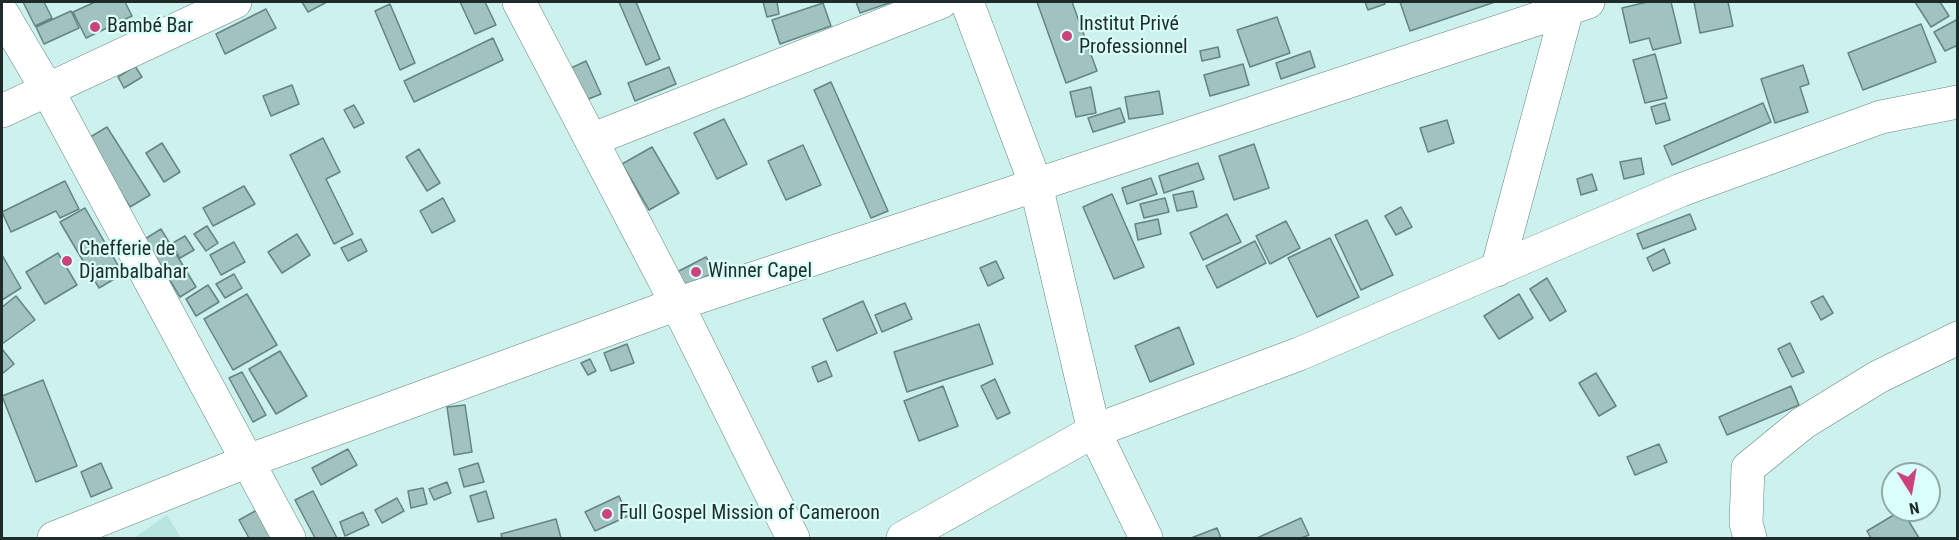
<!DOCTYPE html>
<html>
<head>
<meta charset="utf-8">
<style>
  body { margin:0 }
  #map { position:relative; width:1959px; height:540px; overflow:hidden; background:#cdf1ec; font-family:"Roboto Condensed",sans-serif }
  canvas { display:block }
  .frame { position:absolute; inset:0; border:3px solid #1e2b2a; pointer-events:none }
  .north { position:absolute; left:1881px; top:462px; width:60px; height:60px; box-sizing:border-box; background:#dafffa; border:2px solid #8faaa7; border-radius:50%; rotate:169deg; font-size:16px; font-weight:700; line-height:24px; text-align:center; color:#1e2b2a }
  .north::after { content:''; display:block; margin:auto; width:21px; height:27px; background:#cb427e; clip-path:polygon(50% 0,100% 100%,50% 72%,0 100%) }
</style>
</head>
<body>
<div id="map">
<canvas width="1959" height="540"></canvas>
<div class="frame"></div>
<div class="north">N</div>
</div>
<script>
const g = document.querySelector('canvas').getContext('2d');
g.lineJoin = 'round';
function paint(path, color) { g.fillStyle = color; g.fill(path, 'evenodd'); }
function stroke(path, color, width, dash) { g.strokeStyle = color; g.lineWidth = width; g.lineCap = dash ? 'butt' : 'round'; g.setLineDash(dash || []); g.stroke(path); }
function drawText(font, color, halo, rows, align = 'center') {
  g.font = font + ' "Roboto Condensed",sans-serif'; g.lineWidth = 4.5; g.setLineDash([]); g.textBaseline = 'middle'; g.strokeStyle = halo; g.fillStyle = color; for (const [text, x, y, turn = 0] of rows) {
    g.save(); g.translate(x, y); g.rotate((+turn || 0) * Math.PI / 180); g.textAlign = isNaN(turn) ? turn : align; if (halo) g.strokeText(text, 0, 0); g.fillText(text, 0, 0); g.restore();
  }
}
const built = new Path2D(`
  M167,515L181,538H134Z`);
const building = new Path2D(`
  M23,2H44L52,18L35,26Z
  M95,2H125L132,16L86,38L73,12Z
  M302,2H327L308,12Z
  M460,2H485L496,25L475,34Z
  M619,2H636L660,59L646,65Z
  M763,2H777L779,14L767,17Z
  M856,2H892L860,13Z
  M1037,2H1072L1097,71L1066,83Z
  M1365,2H1384L1385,4L1368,10Z
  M1400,2H1495L1410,31Z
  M1647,2H1671L1681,43L1653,50L1649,38L1630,43L1622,8Z
  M1694,2H1728L1733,26L1700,33Z
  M1915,2H1940L1949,16L1931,27Z
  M823,3L831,26L780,44L772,20Z
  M390,4L415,63L400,70L375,11Z
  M266,9L276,28L225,54L216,34Z
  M71,11L79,28L44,44L36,27Z
  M1277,17L1290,53L1250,67L1237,30Z
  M1958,19V45L1945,51L1934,32Z
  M1921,24L1936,62L1863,90L1848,53Z
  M493,38L503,60L414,102L404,81Z
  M1218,47L1220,57L1202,61L1200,51Z
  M1310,51L1315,67L1281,79L1276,63Z
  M1655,54L1667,98L1645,103L1633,60Z
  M586,61L601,94L586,100L571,68Z
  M1243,64L1249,85L1210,96L1204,75Z
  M1803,65L1809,84L1800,87L1808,112L1775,123L1761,79Z
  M135,66L142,77L124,88L118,77Z
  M669,67L676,84L635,101L628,83Z
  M831,82L888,211L871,218L814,90Z
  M292,85L299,104L271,116L263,96Z
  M1091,87L1096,113L1076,117L1070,92Z
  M1159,91L1163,114L1129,119L1125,97Z
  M1665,103L1670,120L1656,124L1651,107Z
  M1763,103L1771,122L1672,165L1664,146Z
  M354,105L364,123L354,128L344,110Z
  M1120,108L1125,122L1093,132L1088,118Z
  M724,119L747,164L717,179L694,133Z
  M1447,120L1454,143L1428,152L1420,128Z
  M107,127L150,195L130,207L87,139Z
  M323,138L340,172L326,179L353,234L334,244L290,155Z
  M162,143L180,172L164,182L146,153Z
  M1254,144L1269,188L1234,200L1219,156Z
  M803,145L821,185L786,200L768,161Z
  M652,147L679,193L649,210L622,164Z
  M419,149L440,183L427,191L406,157Z
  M1641,158L1644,174L1624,179L1620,162Z
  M1198,163L1204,179L1164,193L1159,176Z
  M1592,174L1597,190L1581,195L1577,179Z
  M1151,178L1157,194L1127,204L1122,188Z
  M65,181L79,209L60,218L56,211L11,232L2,212Z
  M244,186L255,204L213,226L203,208Z
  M1193,191L1197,207L1177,211L1173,195Z
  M1112,194L1144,267L1114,279L1083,207Z
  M443,198L455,221L432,233L420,211Z
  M1165,198L1169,212L1144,218L1140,204Z
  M1401,207L1412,227L1396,235L1385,216Z
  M85,208L123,274L99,288L60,222Z
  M1227,214L1241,242L1203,260L1190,233Z
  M1690,214L1696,229L1643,249L1637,234Z
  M1158,219L1161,234L1138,240L1135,224Z
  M1367,220L1393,275L1361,290L1335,235Z
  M1286,221L1300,248L1270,264L1256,236Z
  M207,226L218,243L206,251L194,234Z
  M161,229L196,287L180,297L145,239Z
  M297,234L310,255L282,273L268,252Z
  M185,236L194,250L180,258L171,244Z
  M1330,238L1359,297L1317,317L1288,258Z
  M361,239L367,251L348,261L341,248Z
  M1255,241L1266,263L1217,288L1206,266Z
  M234,242L245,262L221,275L210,255Z
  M1664,249L1670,263L1653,271L1647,258Z
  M58,253L77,285L45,304L26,272Z
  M2,255L21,288L2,300Z
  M706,257L715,272L686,287L677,272Z
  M996,261L1004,278L988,286L980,268Z
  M234,274L242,288L225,298L216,284Z
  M1547,278L1566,311L1550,321L1530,289Z
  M208,285L219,302L196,316L186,299Z
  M247,294L277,345L233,370L204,319Z
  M1519,294L1533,318L1499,339L1484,316Z
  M16,296L35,320L2,344V307Z
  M1823,296L1833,313L1821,320L1811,302Z
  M863,301L877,333L837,351L823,319Z
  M905,303L912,319L882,332L875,315Z
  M979,324L993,364L907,392L894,352Z
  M1179,327L1194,364L1150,382L1135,346Z
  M1790,343L1804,372L1792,377L1778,349Z
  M627,344L634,363L611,371L604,353Z
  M2,349L14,364L2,374Z
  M280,351L307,396L276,414L249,369Z
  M590,359L596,371L588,375L581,363Z
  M826,361L832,376L818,382L812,367Z
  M242,372L266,415L253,422L229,378Z
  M1596,373L1616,406L1599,416L1579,383Z
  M995,379L1010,413L997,419L981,386Z
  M43,380L77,466L36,482L2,396Z
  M943,386L958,426L919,441L904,401Z
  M1791,386L1799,405L1727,435L1719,417Z
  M465,405L472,452L454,455L447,407Z
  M1659,444L1667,462L1635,475L1627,457Z
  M348,449L357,465L321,485L312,468Z
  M101,463L112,488L91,497L81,472Z
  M478,463L484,482L464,487L459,469Z
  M447,482L451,493L434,500L429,489Z
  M423,488L427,504L411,508L408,491Z
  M313,491L337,538H315L295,500Z
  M486,491L494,518L478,522L470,496Z
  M619,496L628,516L595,531L585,512Z
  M397,498L404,511L382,523L375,510Z
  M257,510L273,538H249L239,520Z
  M1902,510L1919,538H1871L1867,531Z
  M363,512L369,525L345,536L340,522Z
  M1301,518L1309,535L1301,538H1257Z
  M556,519L561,538H502L501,534Z
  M1217,528L1221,538H1191Z`);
const minor = new Path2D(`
  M519,2L677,304L793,538
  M967,2L1036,185L1094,431L1146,538
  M2,13L48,91L289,538
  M2,111L235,2
  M591,140L941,2
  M1497,270L1569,2
  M54,538L248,461L677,304L1588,2
  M903,538L1094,431L1299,354L1681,190L1881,117L1958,102
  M1750,538L1746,523L1748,468L1803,423L1878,377L1958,338`);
const markers = [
  [95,27,6,"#cb427e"],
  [1067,36,6,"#cb427e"],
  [67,261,6,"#cb427e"],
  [696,272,6,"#cb427e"],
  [607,514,6,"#cb427e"]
];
const poiNames = [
  ["Institut Privé",1079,25],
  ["Professionnel",1079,48],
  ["Bambé Bar",107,27],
  ["Chefferie de",79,250],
  ["Djambalbahar",79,273],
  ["Winner Capel",708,272],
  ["Full Gospel Mission of Cameroon",619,514]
];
paint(built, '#b9e5e0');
paint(building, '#a1c3bf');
stroke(building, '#648581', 1.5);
stroke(minor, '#658682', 34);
stroke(minor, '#fff', 33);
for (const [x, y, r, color] of markers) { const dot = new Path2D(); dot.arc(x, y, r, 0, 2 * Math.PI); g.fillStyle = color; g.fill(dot); stroke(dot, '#dafffa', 2); }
drawText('20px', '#1e2b2a', '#dafffa', poiNames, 'left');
</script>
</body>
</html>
